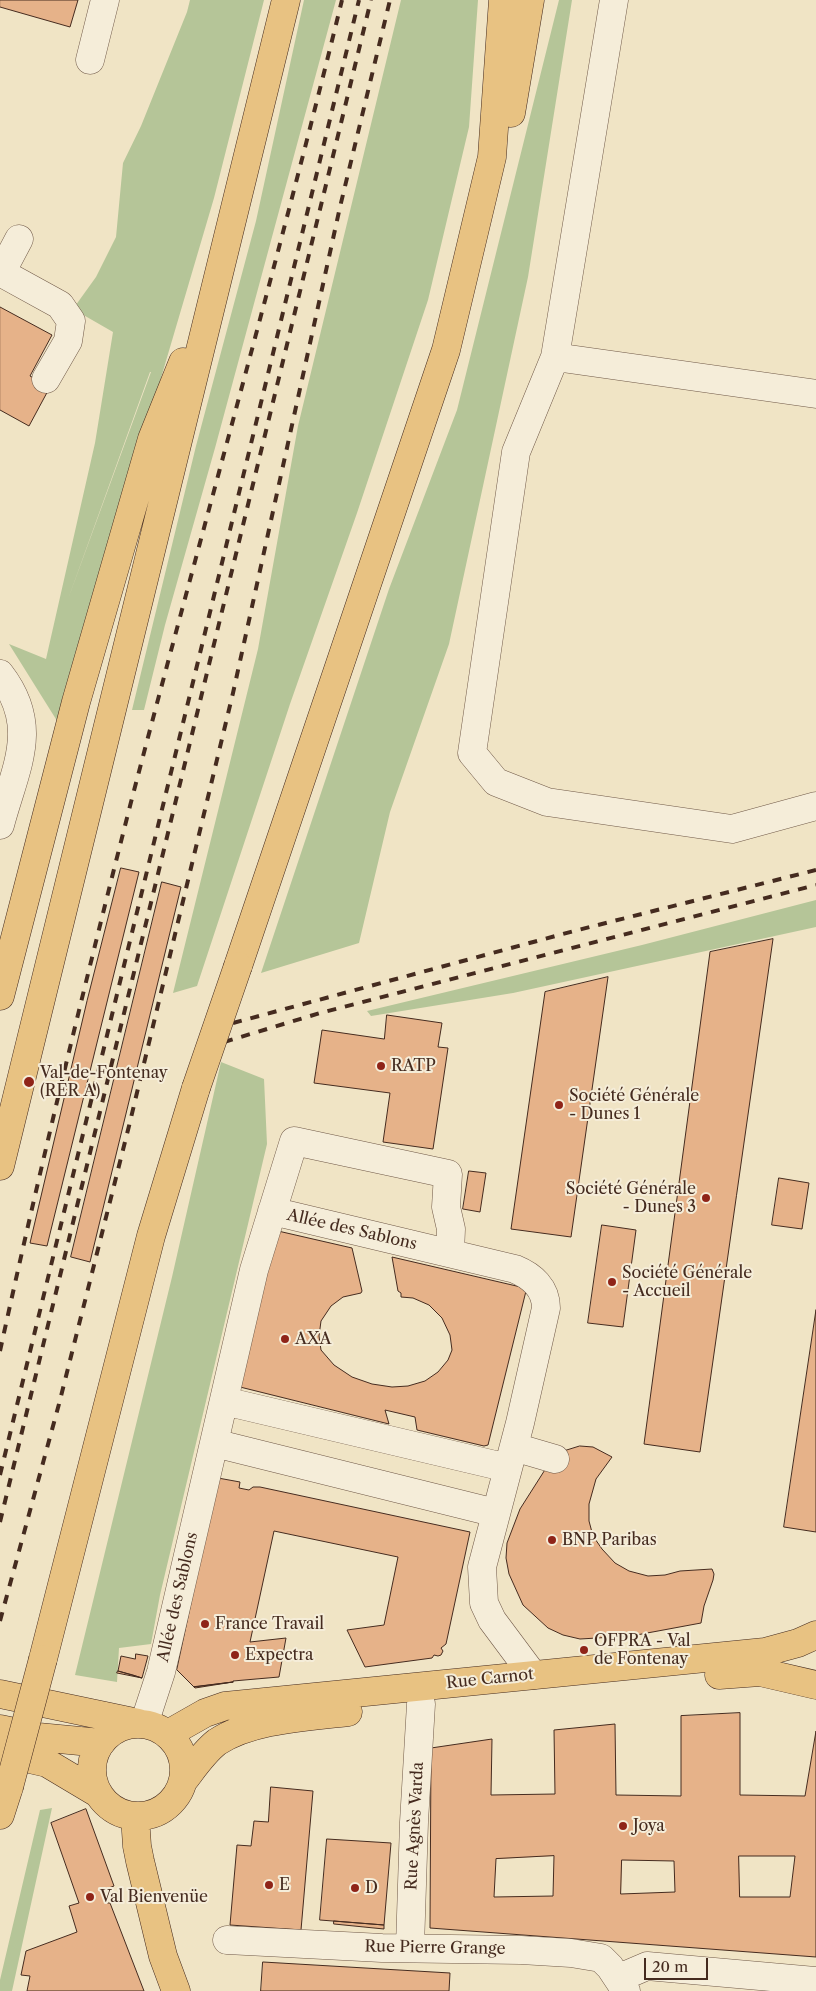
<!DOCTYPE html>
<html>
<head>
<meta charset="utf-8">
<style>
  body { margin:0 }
  #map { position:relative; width:816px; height:1991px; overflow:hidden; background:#f0e4c5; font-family:"Libre Caslon Text",serif }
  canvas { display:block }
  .scale { position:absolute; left:644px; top:1958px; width:64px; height:22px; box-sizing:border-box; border:2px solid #452b1f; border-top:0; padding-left:6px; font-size:15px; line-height:18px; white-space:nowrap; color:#452b1f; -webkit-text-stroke:4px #f5edd9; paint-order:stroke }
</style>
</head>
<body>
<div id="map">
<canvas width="816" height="1991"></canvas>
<div class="scale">20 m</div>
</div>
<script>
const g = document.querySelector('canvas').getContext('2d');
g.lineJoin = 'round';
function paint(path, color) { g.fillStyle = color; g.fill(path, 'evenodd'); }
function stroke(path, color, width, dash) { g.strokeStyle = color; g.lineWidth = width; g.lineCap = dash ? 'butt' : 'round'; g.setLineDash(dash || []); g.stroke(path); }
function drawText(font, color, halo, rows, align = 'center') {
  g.font = font + ' "Libre Caslon Text",serif'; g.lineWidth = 4; g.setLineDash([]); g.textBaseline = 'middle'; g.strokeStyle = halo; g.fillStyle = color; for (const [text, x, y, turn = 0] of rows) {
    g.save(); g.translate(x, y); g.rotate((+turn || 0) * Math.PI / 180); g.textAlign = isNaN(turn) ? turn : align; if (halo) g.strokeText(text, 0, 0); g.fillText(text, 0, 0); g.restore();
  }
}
const green = new Path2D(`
  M190,0H264L214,198L59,724L9,644L46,659L95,443L113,332L73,309L96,277L116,237L123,163L141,126L187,12ZM151,372L67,602L150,372Z
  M304,0H336L215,448L165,625L144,710H132L196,446L256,221Z
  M401,0H478L469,127L428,300L357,513L290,704L197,986L173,993L258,649L298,426Z
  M559,0H572L528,277L449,644L390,812L359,943L261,973L389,589L457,410Z
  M816,900V927L513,993L371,1016L367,1011L642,945Z
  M221,1062L264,1079L267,1144L160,1595L151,1644L119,1648L117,1682L75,1675L172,1277Z
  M52,1808L12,1991H0V1980L40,1810Z`);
const building = new Path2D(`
  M0,0H78L70,27L0,7Z
  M0,307L52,335L30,376L50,387L29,426L0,410Z
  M121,868L139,872L47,1246L30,1243L87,1001Z
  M162,882L181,887L90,1262L71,1257Z
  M773,939L700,1452L644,1444L710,952Z
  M608,977L571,1237L511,1229L545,992Z
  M387,1015L442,1023L438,1047L448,1048L433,1149L383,1142L390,1093L314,1083L322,1030L384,1039Z
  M469,1171L486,1173L480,1212L463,1209Z
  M779,1178L809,1183L802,1229L772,1225Z
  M602,1225L636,1230L623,1327L588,1323Z
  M278,1231L352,1248L362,1291L361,1293L343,1297L331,1306L321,1321L319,1336L321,1350L334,1365L352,1377L372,1384L392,1387L408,1386L425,1381L438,1372L448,1360L452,1350L450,1335L442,1318L429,1305L413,1298L401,1297V1293L398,1291L392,1257L525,1288L524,1290L526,1291L488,1445L484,1446L417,1430L415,1417L385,1410L389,1424L240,1387L276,1233Z
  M816,1310V1532L784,1527Z
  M580,1446L593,1447L612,1457L596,1479L589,1504V1521L593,1536L602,1549L615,1563L629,1571L648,1576L665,1575L680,1571L712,1569L714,1574L713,1580L704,1606L701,1623L631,1636L580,1639L563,1635L548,1628L523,1605L509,1574L506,1558L507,1543L520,1509L548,1465L564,1451Z
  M218,1478L240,1482L239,1488L249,1490L253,1487H260L470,1532L446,1644L441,1648L443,1651L441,1655L438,1656L434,1655L432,1658L365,1667L347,1630L384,1625L398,1557L274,1531L250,1642L286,1638L279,1677L233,1681V1682L194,1687L177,1670Z
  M136,1654L148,1656L142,1678L118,1671L121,1656L135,1659Z
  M118,1671L133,1675L142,1678L117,1673Z
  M233,1682L195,1688L194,1687Z
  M740,1713V1795L805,1796L816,1731V1957L430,1928L431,1748L492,1739L491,1795L555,1794L554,1730L615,1724L616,1795L681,1796V1716ZM554,1856L553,1896L494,1897L496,1859ZM739,1856H795L790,1897H740ZM622,1860L674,1861L675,1892L621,1894Z
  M271,1787L313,1791L301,1930L230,1925L237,1845L251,1846L254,1821L268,1822Z
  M86,1809L114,1886L101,1891L107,1903H110L144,1991H27L30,1976L21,1975L26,1951L77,1932L69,1906L79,1903L51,1823Z
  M327,1839L391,1843L384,1925L320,1920Z
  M334,1921L384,1925V1929L334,1924Z
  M263,1962L450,1973L449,1991H261Z`);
const minor = new Path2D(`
  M90,60L105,0
  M0,272L60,305L71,321L68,341L46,379
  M1,273L19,239
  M555,357L614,0
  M816,394L555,357L516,452L472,753L496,782L547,802L732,829L816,806
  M0,674C41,727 15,768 0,825
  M272,1211L515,1269C532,1276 546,1288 546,1308L520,1423L482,1567L484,1603L492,1620L533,1675
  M224,1401L508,1468
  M214,1443L496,1513
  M514,1447L555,1459
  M144,1724L161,1672L254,1270L294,1141L448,1174L446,1207L451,1229L450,1253
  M227,1940L382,1948L521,1950L571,1953L601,1958L610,1967L626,1991
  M410,1947L414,1822L421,1704
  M619,1978L647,1966L816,1981`);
const major = new Path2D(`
  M719,1675L760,1672L816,1685
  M0,1694L138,1723
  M92 1770a46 46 0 1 1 92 0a46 46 0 1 1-92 0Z
  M0,1729L38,1737L101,1743
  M168,1734L205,1713L225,1706L765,1652L798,1643L816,1635
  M0,1752L47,1763L99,1794
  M184,1780C194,1767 204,1752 217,1742C252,1719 307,1717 348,1712
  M135,1816L137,1846L140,1861L163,1956L176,1991`);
const highway = new Path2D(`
  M511,113L530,0
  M238,966L446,350L492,157L503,0
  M0,996L76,702L152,439L183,362
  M0,1166L286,0
  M43,1659L151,1236L196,1088
  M0,1815L9,1787`);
const rail = new Path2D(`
  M233,1023L574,931L816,870
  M224,1042L320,1013L816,885
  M0,1351C40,1168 84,987 130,806C200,537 276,270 342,0
  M0,1475L359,0
  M0,1522L371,0
  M0,1621L59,1404L129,1126L233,693L340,207L390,0`);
const highwayBridge = new Path2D(`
  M196,1088L238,966
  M9,1787L43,1659`);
const markers = [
  [381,1066,5,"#8f2418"],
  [29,1082,6,"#8f2418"],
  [559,1105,5,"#8f2418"],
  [706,1198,5,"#8f2418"],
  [612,1282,5,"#8f2418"],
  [285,1339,5,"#8f2418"],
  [552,1540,5,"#8f2418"],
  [205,1624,5,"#8f2418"],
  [584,1650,5,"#8f2418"],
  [235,1655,5,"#8f2418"],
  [623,1826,5,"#8f2418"],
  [269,1885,5,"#8f2418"],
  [355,1888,5,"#8f2418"],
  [90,1897,5,"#8f2418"]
];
const poiNames = [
  ["RATP",391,1066],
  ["Val-de-Fontenay",40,1073],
  ["(RER A)",40,1091],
  ["Société Générale",569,1096],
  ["- Dunes 1",569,1114],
  ["Société Générale",696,1189,"right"],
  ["- Dunes 3",696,1207,"right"],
  ["Société Générale",622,1273],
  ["- Accueil",622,1291],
  ["AXA",295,1339],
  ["BNP Paribas",562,1540],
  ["France Travail",215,1624],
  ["OFPRA - Val",594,1641],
  ["de Fontenay",594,1659],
  ["Expectra",245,1655],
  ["Joya",633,1826],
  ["E",279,1885],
  ["D",365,1888],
  ["Val Bienvenüe",100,1897]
];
const streetNames = [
  ["Allée des Sablons",352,1230,13],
  ["Allée des Sablons",178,1597,-77],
  ["Rue Carnot",490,1679,-6],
  ["Rue Agnès Varda",415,1826,-87],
  ["Rue Pierre Grange",435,1948,1]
];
paint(green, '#b5c598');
paint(building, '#e6b289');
stroke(building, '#452b1f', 1);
stroke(minor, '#705948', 29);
stroke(major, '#452b1f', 29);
stroke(highway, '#452b1f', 29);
stroke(minor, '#f5edd9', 28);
stroke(major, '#e8c282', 28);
stroke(highway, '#e8c282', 28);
stroke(rail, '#452b1f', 4, [9, 9]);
stroke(highwayBridge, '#452b1f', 29, []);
stroke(highwayBridge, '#e8c282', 28);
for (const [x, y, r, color] of markers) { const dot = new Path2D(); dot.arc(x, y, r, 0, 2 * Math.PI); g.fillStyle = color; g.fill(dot); stroke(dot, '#f5edd9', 2); }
drawText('16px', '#452b1f', '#f5edd9', poiNames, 'left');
drawText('16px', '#452b1f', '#f5edd9', streetNames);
</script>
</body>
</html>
